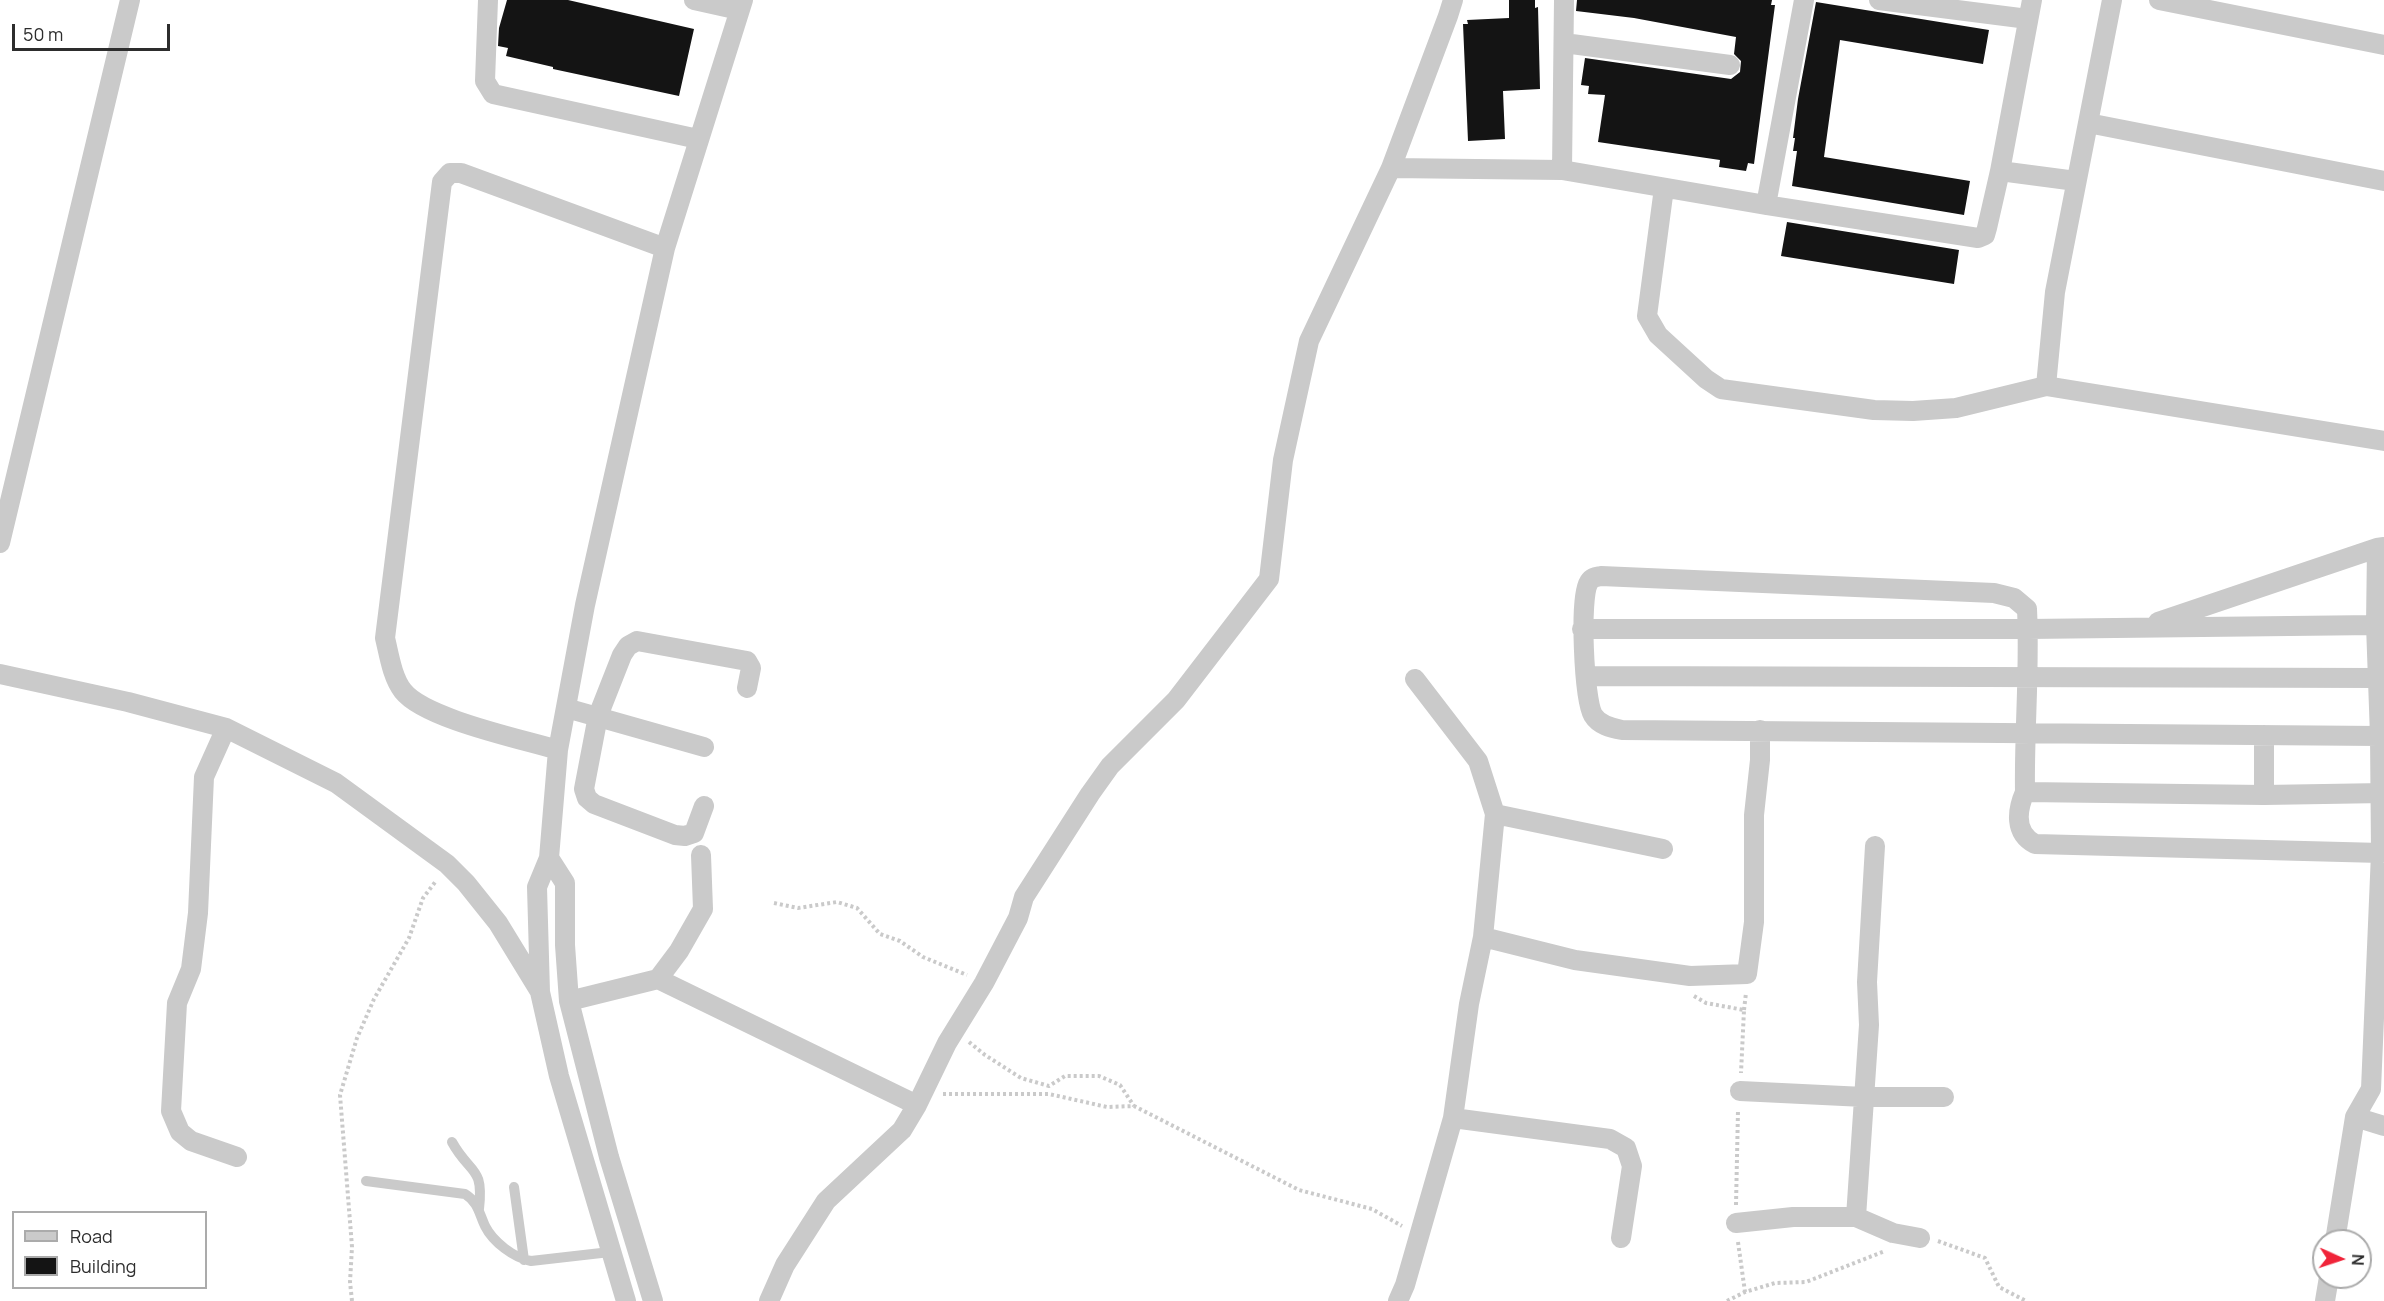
<!DOCTYPE html>
<html>
<head>
<meta charset="utf-8">
<style>
  body { margin:0 }
  #map { position:relative; width:2384px; height:1301px; overflow:hidden; background:#fff; font-family:Manrope,sans-serif }
  canvas { display:block }
  .legend { position:absolute; left:12px; top:1211px; width:195px; height:78px; box-sizing:border-box; background:#fff; border:2px solid #ababab; margin:0; padding:8px 10px; list-style:none; font-size:18px; color:#2d2d2d }
  .legend li { display:flex; align-items:center; gap:12px; height:30px }
  .legend b { width:30px; border:2px solid #ababab }
  .north { position:absolute; left:2312px; top:1229px; width:60px; height:60px; box-sizing:border-box; background:#fff; border:2px solid #ababab; border-radius:50%; rotate:93deg; font-size:16px; font-weight:700; line-height:24px; text-align:center; color:#2d2d2d }
  .north::after { content:''; display:block; margin:auto; width:21px; height:27px; background:#f02439; clip-path:polygon(50% 0,100% 100%,50% 72%,0 100%) }
  .scale { position:absolute; left:12px; top:24px; width:158px; height:27px; box-sizing:border-box; border:3px solid #2d2d2d; border-top:0; padding-left:8px; font-size:18px; line-height:21px; white-space:nowrap; color:#2d2d2d; -webkit-text-stroke:4px #fff; paint-order:stroke }
</style>
</head>
<body>
<div id="map">
<canvas width="2384" height="1301"></canvas>
<ul class="legend">
<li><b style="height:8px;background:#cacaca"></b>Road</li>
<li><b style="height:16px;background:#141414"></b>Building</li>
</ul>
<div class="north">N</div>
<div class="scale">50 m</div>
</div>
<script>
const g = document.querySelector('canvas').getContext('2d');
g.lineJoin = 'round';
function paint(path, color) { g.fillStyle = color; g.fill(path, 'evenodd'); }
function stroke(path, color, width, dash) { g.strokeStyle = color; g.lineWidth = width; g.lineCap = dash ? 'butt' : 'round'; g.setLineDash(dash || []); g.stroke(path); }
const building = new Path2D(`
  M507,0H568L694,29L679,96L553,69V67L506,56L508,48L498,46L499,28Z
  M1509,0H1535V8L1538,7L1540,89L1503,91L1505,139L1468,141L1463,24H1468L1467,20L1509,18Z
  M1577,0H1772L1771,5H1775L1754,164L1748,163L1746,171L1719,167L1720,160L1598,142L1605,95L1588,94L1589,86L1581,85L1585,58L1731,79L1740,72L1741,61L1734,54L1736,37L1634,18L1576,11Z
  M1816,2L1989,30L1983,64L1840,40L1824,157L1970,181L1964,215L1792,186L1797,151H1793L1795,138H1793L1798,99Z
  M1787,222L1959,250L1954,284L1781,256Z`);
const path = new Path2D(`
  M774,903L798,908L837,902L857,908L880,934L900,941L923,957L967,975
  M1694,996L1706,1003L1744,1010L1741,1073
  M1744,1010L1746,993
  M969,1042L985,1055L1021,1078L1049,1086L1065,1076H1099L1120,1085L1134,1106
  M943,1094H1049L1107,1107L1134,1106L1299,1190L1372,1209L1402,1226
  M1736,1205L1738,1110
  M1938,1241L1985,1258L1999,1287L2026,1301
  M1738,1242L1745,1292
  M352,1301L350,1282L352,1247L340,1095L357,1038L374,999L409,938L423,898L436,881
  M1727,1301L1745,1292L1775,1283L1806,1282L1885,1251`);
const service = new Path2D(`
  M452,1142C470,1175 484,1165 479,1209
  M366,1181L465,1194C478,1202 479,1213 485,1226C493,1242 514,1258 531,1261L610,1252
  M514,1187L524,1260`);
const minor = new Path2D(`
  M488,0L485,81L493,94L698,139
  M694,0L739,10
  M1879,0L2028,19
  M2159,0L2384,45
  M1564,43L1730,65
  M2088,123L2384,181
  M1391,168L1562,170L1766,205L1978,238L1985,235L1987,228L2000,171L2076,181
  M1562,170L1564,0
  M2000,171L2032,0
  M1664,188L1647,316L1658,335L1706,379L1721,389L1874,410L1913,411L1956,408L2046,386L2384,441
  M1766,205L1804,0
  M2046,386L2055,292L2112,0
  M0,543L130,0
  M2158,622L2377,548
  M1582,629H2028L2376,625
  M0,674L128,702L226,728L336,783L447,864L466,883L498,923L539,990
  M1586,676L2378,678
  M566,708L704,747
  M226,728L204,777L198,913L191,969L177,1003L171,1111L180,1132L191,1141L237,1157
  M2264,735V795
  M2380,736L1622,730C1611,728 1599,725 1593,715C1584,699 1579,597 1589,582C1592,577 1596,577 1601,576L1994,593L2014,598L2027,609C2030,670 2024,731 2025,792L2264,795L2384,793
  M558,750C522,739 425,719 403,691C392,677 389,654 385,638L442,182L450,173H461L665,248
  M2025,792C2017,810 2014,833 2035,844L2381,853
  M704,806L694,833L685,836L675,835L594,804L587,798L584,789L598,716L622,655L628,646L637,641L747,661L751,668L747,688
  M1495,814L1663,849
  M549,858L565,883V945L569,1001L609,1157L653,1301
  M1483,937L1575,960L1690,976L1747,974L1754,922V815L1760,760V730
  M658,979L917,1105
  M569,1001L658,979L679,951L703,909L701,855
  M1740,1091L1864,1097H1944
  M2355,1117L2384,1126
  M1453,1118L1610,1139L1626,1148L1632,1166L1621,1238
  M1856,1217L1869,1025L1867,982L1875,846
  M1736,1223L1793,1217H1856L1893,1233L1920,1238
  M2335,1241L2355,1117L2371,1089L2381,853L2380,736L2376,625L2377,548L2384,547
  M626,1301L559,1076L540,992L537,887L549,858L558,750L585,605L665,248L743,0
  M769,1301L785,1265L826,1201L902,1130L917,1105L947,1043L984,983L1018,918L1024,897L1090,794L1110,766L1176,700L1269,579L1283,460L1309,341L1391,168L1448,16L1453,0
  M1398,1301L1405,1285L1453,1118L1469,1004L1483,937L1495,814L1478,761L1415,679
  M2325,1301L2329,1277`);
paint(building, '#141414');
stroke(path, '#cacaca', 4, [3, 3]);
stroke(service, '#cacaca', 10);
stroke(minor, '#cacaca', 20);
</script>
</body>
</html>
